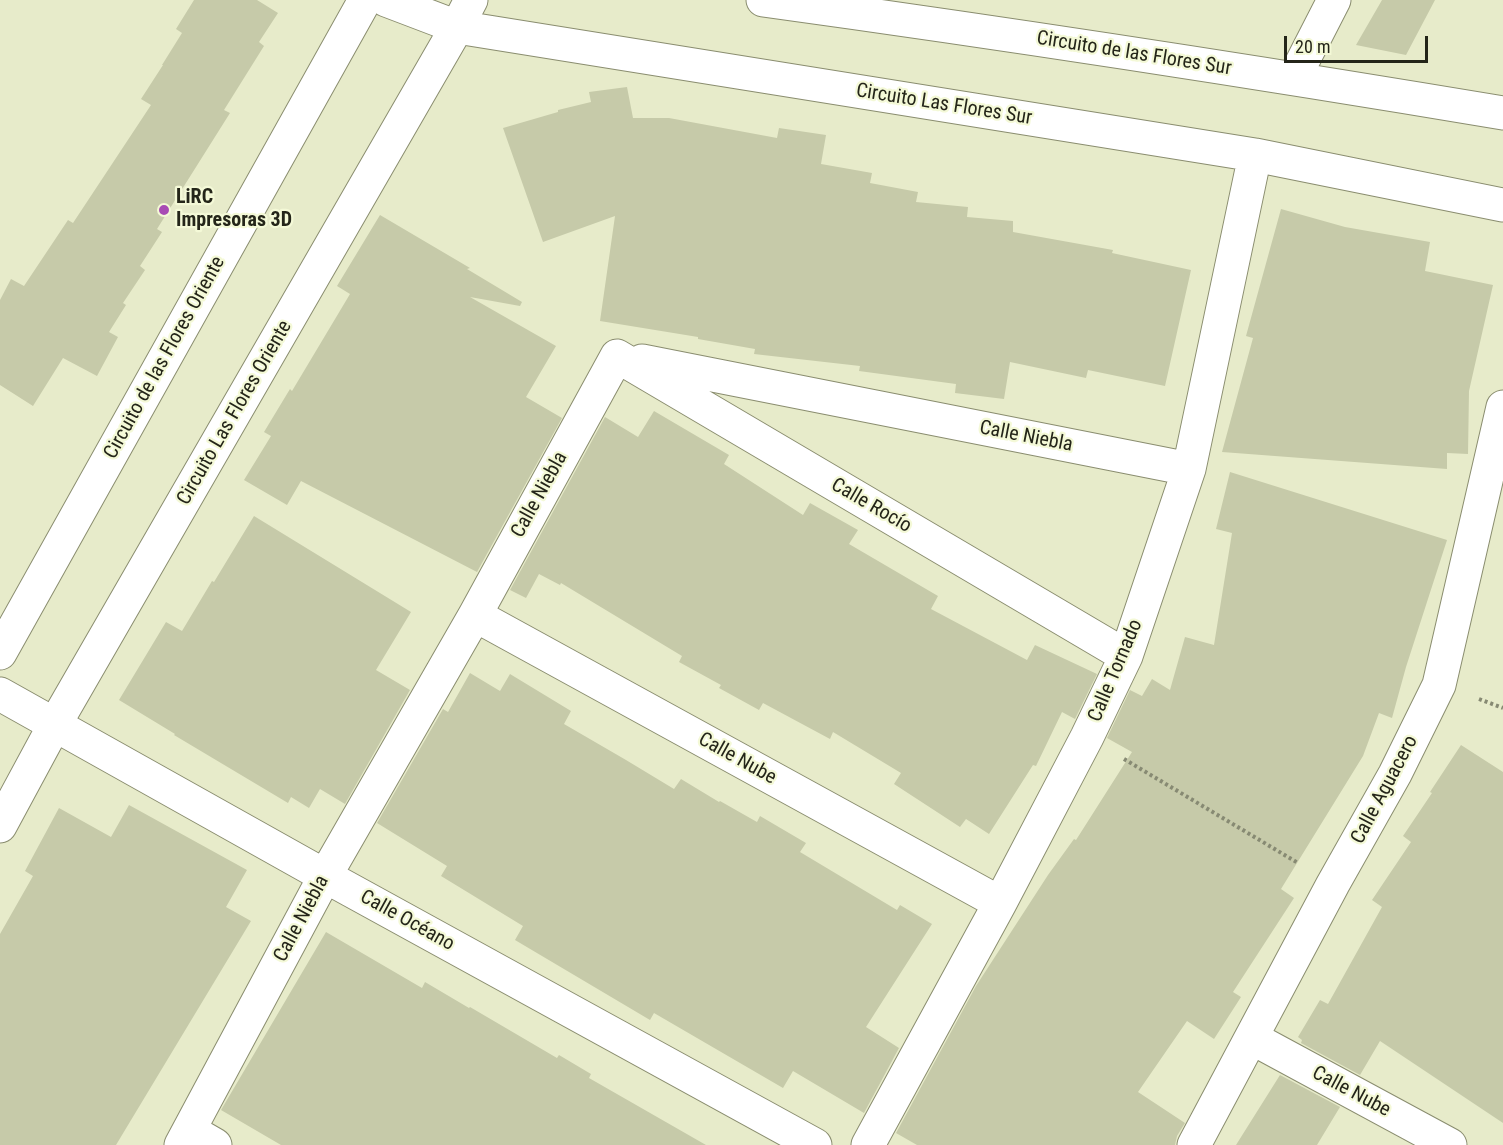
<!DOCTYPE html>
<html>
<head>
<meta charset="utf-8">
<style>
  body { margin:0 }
  #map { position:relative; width:1503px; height:1145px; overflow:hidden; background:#e7ebca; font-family:"Roboto Condensed",sans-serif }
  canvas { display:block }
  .scale { position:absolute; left:1284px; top:36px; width:144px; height:27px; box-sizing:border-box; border:3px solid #242519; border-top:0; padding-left:8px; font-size:18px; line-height:21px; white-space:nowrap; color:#242519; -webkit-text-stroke:4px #f4f9d7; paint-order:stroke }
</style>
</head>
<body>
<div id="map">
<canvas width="1503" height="1145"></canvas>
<div class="scale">20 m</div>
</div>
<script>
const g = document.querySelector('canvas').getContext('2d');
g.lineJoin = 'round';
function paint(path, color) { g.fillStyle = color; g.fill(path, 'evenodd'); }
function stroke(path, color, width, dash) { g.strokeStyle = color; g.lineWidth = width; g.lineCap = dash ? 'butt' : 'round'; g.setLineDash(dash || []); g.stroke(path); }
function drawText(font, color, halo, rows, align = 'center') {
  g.font = font + ' "Roboto Condensed",sans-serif'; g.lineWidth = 4.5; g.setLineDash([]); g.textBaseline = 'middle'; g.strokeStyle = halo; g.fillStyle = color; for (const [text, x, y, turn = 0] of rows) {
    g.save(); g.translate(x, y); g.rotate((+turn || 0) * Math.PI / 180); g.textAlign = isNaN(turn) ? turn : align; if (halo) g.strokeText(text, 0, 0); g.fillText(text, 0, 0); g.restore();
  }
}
const building = new Path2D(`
  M194,0H257L278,13L259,42L264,46L224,110L230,113L157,229L162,232L140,266L145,270L123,303L126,305L109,332L118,337L97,376L63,358L33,406L0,385V300L11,279L24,286L68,220L73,223L151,105L141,99L163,65H162L182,33L176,29Z
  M1382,0H1435L1406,55L1356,45Z
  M627,87L633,118H669L777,138L779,128L826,135L821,164L872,173L870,183L918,192L916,202L968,207L967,217L1013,221V232L1113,250L1112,253L1191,270L1165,386L1088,370L1086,378L1010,362L1004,399L955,393L956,384L859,371L860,366L754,354L755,349L698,339V337L600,321L615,216L543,242L503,128L558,112V110L591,102L589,92Z
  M1281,209L1345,227L1430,242L1425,271L1493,285L1469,391L1468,454L1447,453V469L1222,452L1253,338L1246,336Z
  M380,215L470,268L467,269L522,302L520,306L470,297L556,346L526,397L562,418L477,572L301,481L287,505L244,480L271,436L264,432L290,389L292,391L350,294L337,286Z
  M654,411L729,455L724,464L803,515L810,503L858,530L849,544L938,596L931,609L1027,660L1035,645L1097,674L1075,719L1062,712L1036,766L1033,765L989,834L966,819L960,827L894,784L901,773L833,732L830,739L763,703L759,710L719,688L721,685L679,662L682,656L561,583L560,585L539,574L526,598L510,590L605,417L638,437Z
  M1230,472L1447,540L1406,667L1392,718L1379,713L1363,756L1281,889L1294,898L1233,992L1241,997L1214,1039L1187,1021L1138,1092L1185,1123L1177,1136L1175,1145H917L896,1133L976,986L1048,875L1074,839L1076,840L1132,752L1107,738L1130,690L1142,696L1152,679L1170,690L1185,637L1214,645L1232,533L1216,529Z
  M254,516L411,612L376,670L410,690L345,804L320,789L309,808L291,797L288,803L174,735L175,734L119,700L166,622L182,631L212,581L214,582Z
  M470,673L500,691L510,674L571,711L564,724L626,760L674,789L681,779L719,802L720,801L757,822L760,816L806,843L800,852L897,910L900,905L932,924L866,1027L899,1048L864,1113L793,1071L783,1088L654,1013L650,1020L515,940L523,926L441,876L447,866L377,823L443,709L448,712Z
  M1461,745L1503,772V1123L1380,1041L1360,1075L1301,1043L1302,1040L1298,1037L1320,1000L1328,1004L1382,907L1372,900L1411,842L1403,836L1432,793L1430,792Z
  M129,805L247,870L226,907L251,921L116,1145H0V934L33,876L25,871L59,808L111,837Z
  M326,932L422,988L425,982L469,1008L470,1007L557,1058L559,1055L591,1074L589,1078L706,1145H281L221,1110Z
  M1280,1075L1340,1107L1317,1145H1236Z`);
const path = new Path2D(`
  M1479,699L1503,708
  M1124,759L1298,863`);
const minor = new Path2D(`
  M386,0L457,27L1255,155L1503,205
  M763,0C1010,34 1257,72 1503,113
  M1294,78L1334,0
  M617,356L1126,656
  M642,361L1189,469
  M475,615L1000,903
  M0,694L325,876L815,1145
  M1252,1038L1450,1145
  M189,1130L215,1145
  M181,1145L325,876L475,615L617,356
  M868,1145L1000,903L1087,737L1126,656L1189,469L1255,155
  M1194,1145L1333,884L1395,774L1439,685L1503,407`);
const major = new Path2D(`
  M0,653L365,0
  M0,826L55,724L457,27L471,0`);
const markers = [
  [164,210,6,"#a84bb4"]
];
const streetNames = [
  ["Circuito de las Flores Sur",1134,54,9],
  ["Circuito Las Flores Sur",944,105,9],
  ["Circuito de las Flores Oriente",165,358,-61],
  ["Circuito Las Flores Oriente",235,413,-60],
  ["Calle Niebla",1026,437,11],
  ["Calle Niebla",540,495,-61],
  ["Calle Rocío",871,506,30],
  ["Calle Tornado",1116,671,-67],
  ["Calle Nube",737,759,29],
  ["Calle Aguacero",1385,790,-62],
  ["Calle Niebla",302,919,-62],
  ["Calle Océano",407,921,29],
  ["Calle Nube",1351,1092,28]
];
const poiNames = [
  ["LiRC",176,198],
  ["Impresoras 3D",176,221]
];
paint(building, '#c6caa9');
stroke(minor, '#8a8d6f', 35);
stroke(major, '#8a8d6f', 35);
stroke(path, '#878a73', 4, [3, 3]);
stroke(minor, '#fff', 33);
stroke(major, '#fff', 33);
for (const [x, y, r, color] of markers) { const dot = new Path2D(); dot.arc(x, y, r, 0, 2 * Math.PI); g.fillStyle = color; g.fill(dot); stroke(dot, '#f4f9d7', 2); }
drawText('20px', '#242519', '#f4f9d7', streetNames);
drawText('bold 20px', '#242519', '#f4f9d7', poiNames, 'left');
</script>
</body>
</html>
